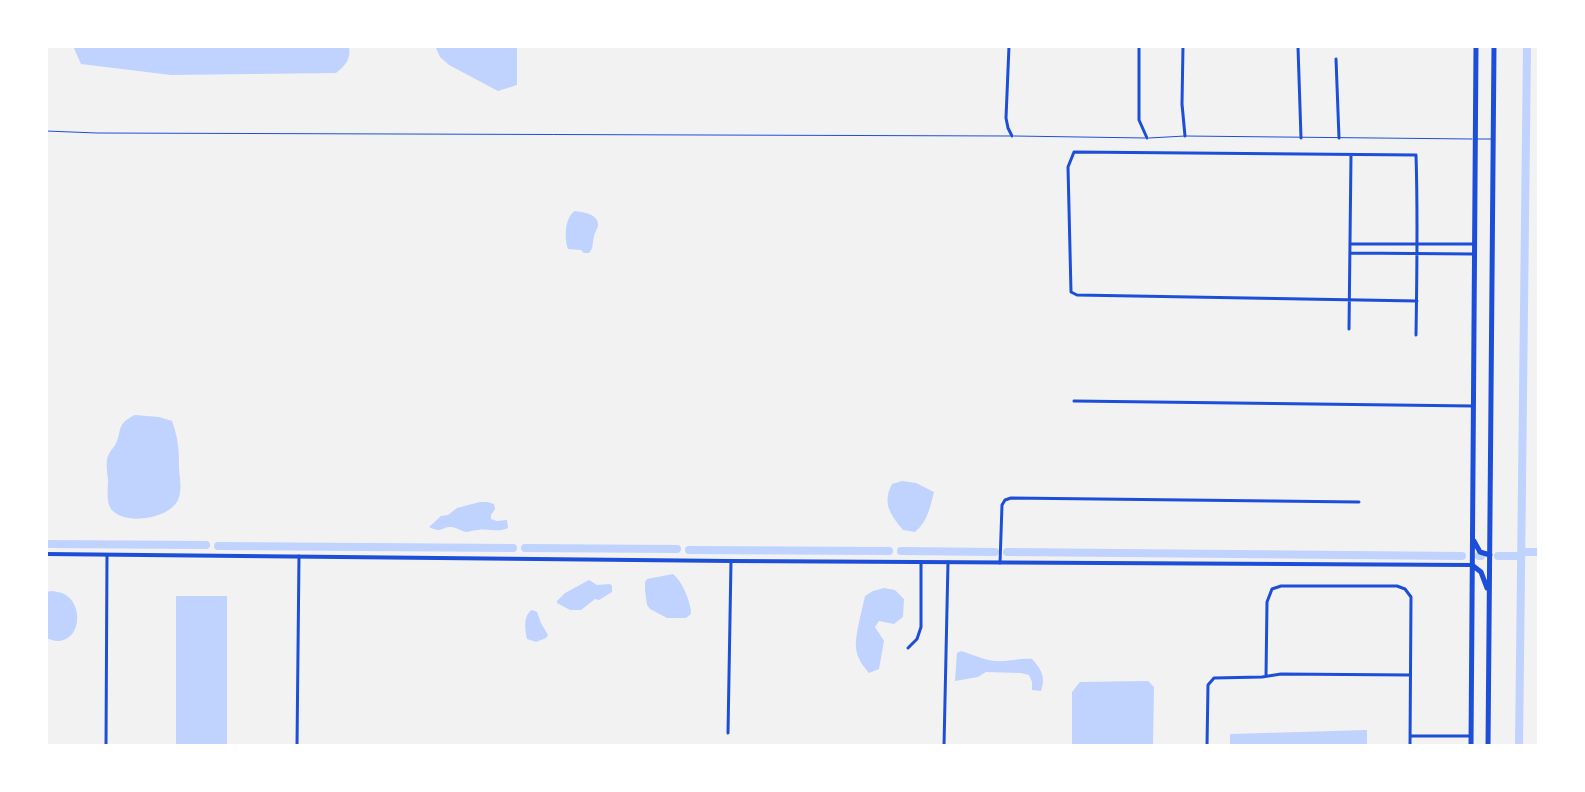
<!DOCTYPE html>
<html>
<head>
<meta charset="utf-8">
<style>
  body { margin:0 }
  #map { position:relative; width:1585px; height:792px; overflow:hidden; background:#f2f2f2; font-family:Merriweather,serif }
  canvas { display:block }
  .frame { position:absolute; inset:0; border:48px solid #fff; pointer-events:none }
</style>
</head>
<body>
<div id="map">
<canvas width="1585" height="792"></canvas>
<div class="frame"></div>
</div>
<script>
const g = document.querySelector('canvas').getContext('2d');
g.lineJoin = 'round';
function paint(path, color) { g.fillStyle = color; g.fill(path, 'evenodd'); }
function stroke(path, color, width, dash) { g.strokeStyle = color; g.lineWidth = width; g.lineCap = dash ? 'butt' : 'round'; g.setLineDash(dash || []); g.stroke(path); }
const water = new Path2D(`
  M73,46H349C351,59 346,65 336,73L171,75L81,64Z
  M435,46H517V85L498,91L449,65L440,57Z
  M575,211C582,212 599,214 598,225C598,229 594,233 594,237C592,243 594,248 589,253H584L581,250L568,249C564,237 565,217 575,211Z
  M135,415L159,417L172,421C178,438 179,448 179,466C179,477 183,489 178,500C169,519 124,526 111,509C106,502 108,489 108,480C107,467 104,458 113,448C124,434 113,425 135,415Z
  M902,481L916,483L934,492C930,507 928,521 915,532L903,530C890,514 882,503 892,484Z
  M480,502H488L494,504L495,509L491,515V519L497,521L507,520L508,528C499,533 488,528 478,530C473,530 470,532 466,532C461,531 456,527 451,527C442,526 443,534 429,527L441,516L448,515L457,508Z
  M673,574C682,581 691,602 691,614L686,618H667L650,609L647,605L645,590V582L647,579Z
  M589,580L597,585L610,584L612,586V592L599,600L595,599L581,610H570L557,603V601L565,593Z
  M884,588L895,590L904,599L903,617L894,624L879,621L875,627L884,641L879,669L869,673C863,666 857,658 856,648C855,635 862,610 865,596L873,591Z
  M52,591C56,592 61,592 64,594C83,603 82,640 58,641C54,641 50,639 46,638V592Z
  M176,596H227V746H176Z
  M532,610L537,612L541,623L548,635L546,638L536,642L527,639C525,630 523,615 532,610Z
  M961,651C972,654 983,660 996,661C1007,662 1020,658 1032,659C1041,669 1046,677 1041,691L1032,690V682L1029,675L1021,673L986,672L978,677L955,681L957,653Z
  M1148,681L1154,687L1153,746H1072V692L1080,682Z
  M1367,730V746H1230V734Z`);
const canal = new Path2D(`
  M46,544L206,545
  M218,546L513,548
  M525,548L677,549
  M689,550L889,551
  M901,551L995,552
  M1007,552L1462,556
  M1521,552H1539
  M1479,556H1481
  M1498,556H1521
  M1519,746L1527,46`);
const service = new Path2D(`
  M46,131L97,133L1010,136
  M1014,136L1145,138
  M1149,138L1185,136L1472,139
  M1476,139H1492`);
const minor = new Path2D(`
  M1009,46L1006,118L1008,128L1012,136
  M1139,46V120L1147,138
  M1183,46L1182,104L1185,136
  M1298,47L1301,138
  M1336,59L1339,138
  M1350,244H1474
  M1350,253L1474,254
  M1349,329L1351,155
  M1416,335C1417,275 1418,215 1416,155L1074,152L1068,167L1071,292L1077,295L1417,301
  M1074,401L1473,406
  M1000,563L1002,505L1005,500L1011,498L1359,502
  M908,648L917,639L921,627V562
  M1266,676L1267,602L1272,589L1281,586H1397L1405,589L1411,597L1410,746
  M728,733L731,561
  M1410,736H1471
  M106,746L107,555
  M297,746L299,556
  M944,746L948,562
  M1207,746L1208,685L1214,678L1262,677L1281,674L1410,675`);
const tertiary = new Path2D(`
  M46,554L731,561L1472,565`);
const primary = new Path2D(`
  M1474,541L1480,552L1490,555
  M1472,565L1481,572L1487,588
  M1471,746L1476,46
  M1488,746L1494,46`);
paint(water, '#bfd3fe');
stroke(canal, '#bfd3fe', 8);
stroke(service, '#1d4ed8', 1);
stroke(minor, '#1d4ed8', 3);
stroke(tertiary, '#1d4ed8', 4);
stroke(primary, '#1d4ed8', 5);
</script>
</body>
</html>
